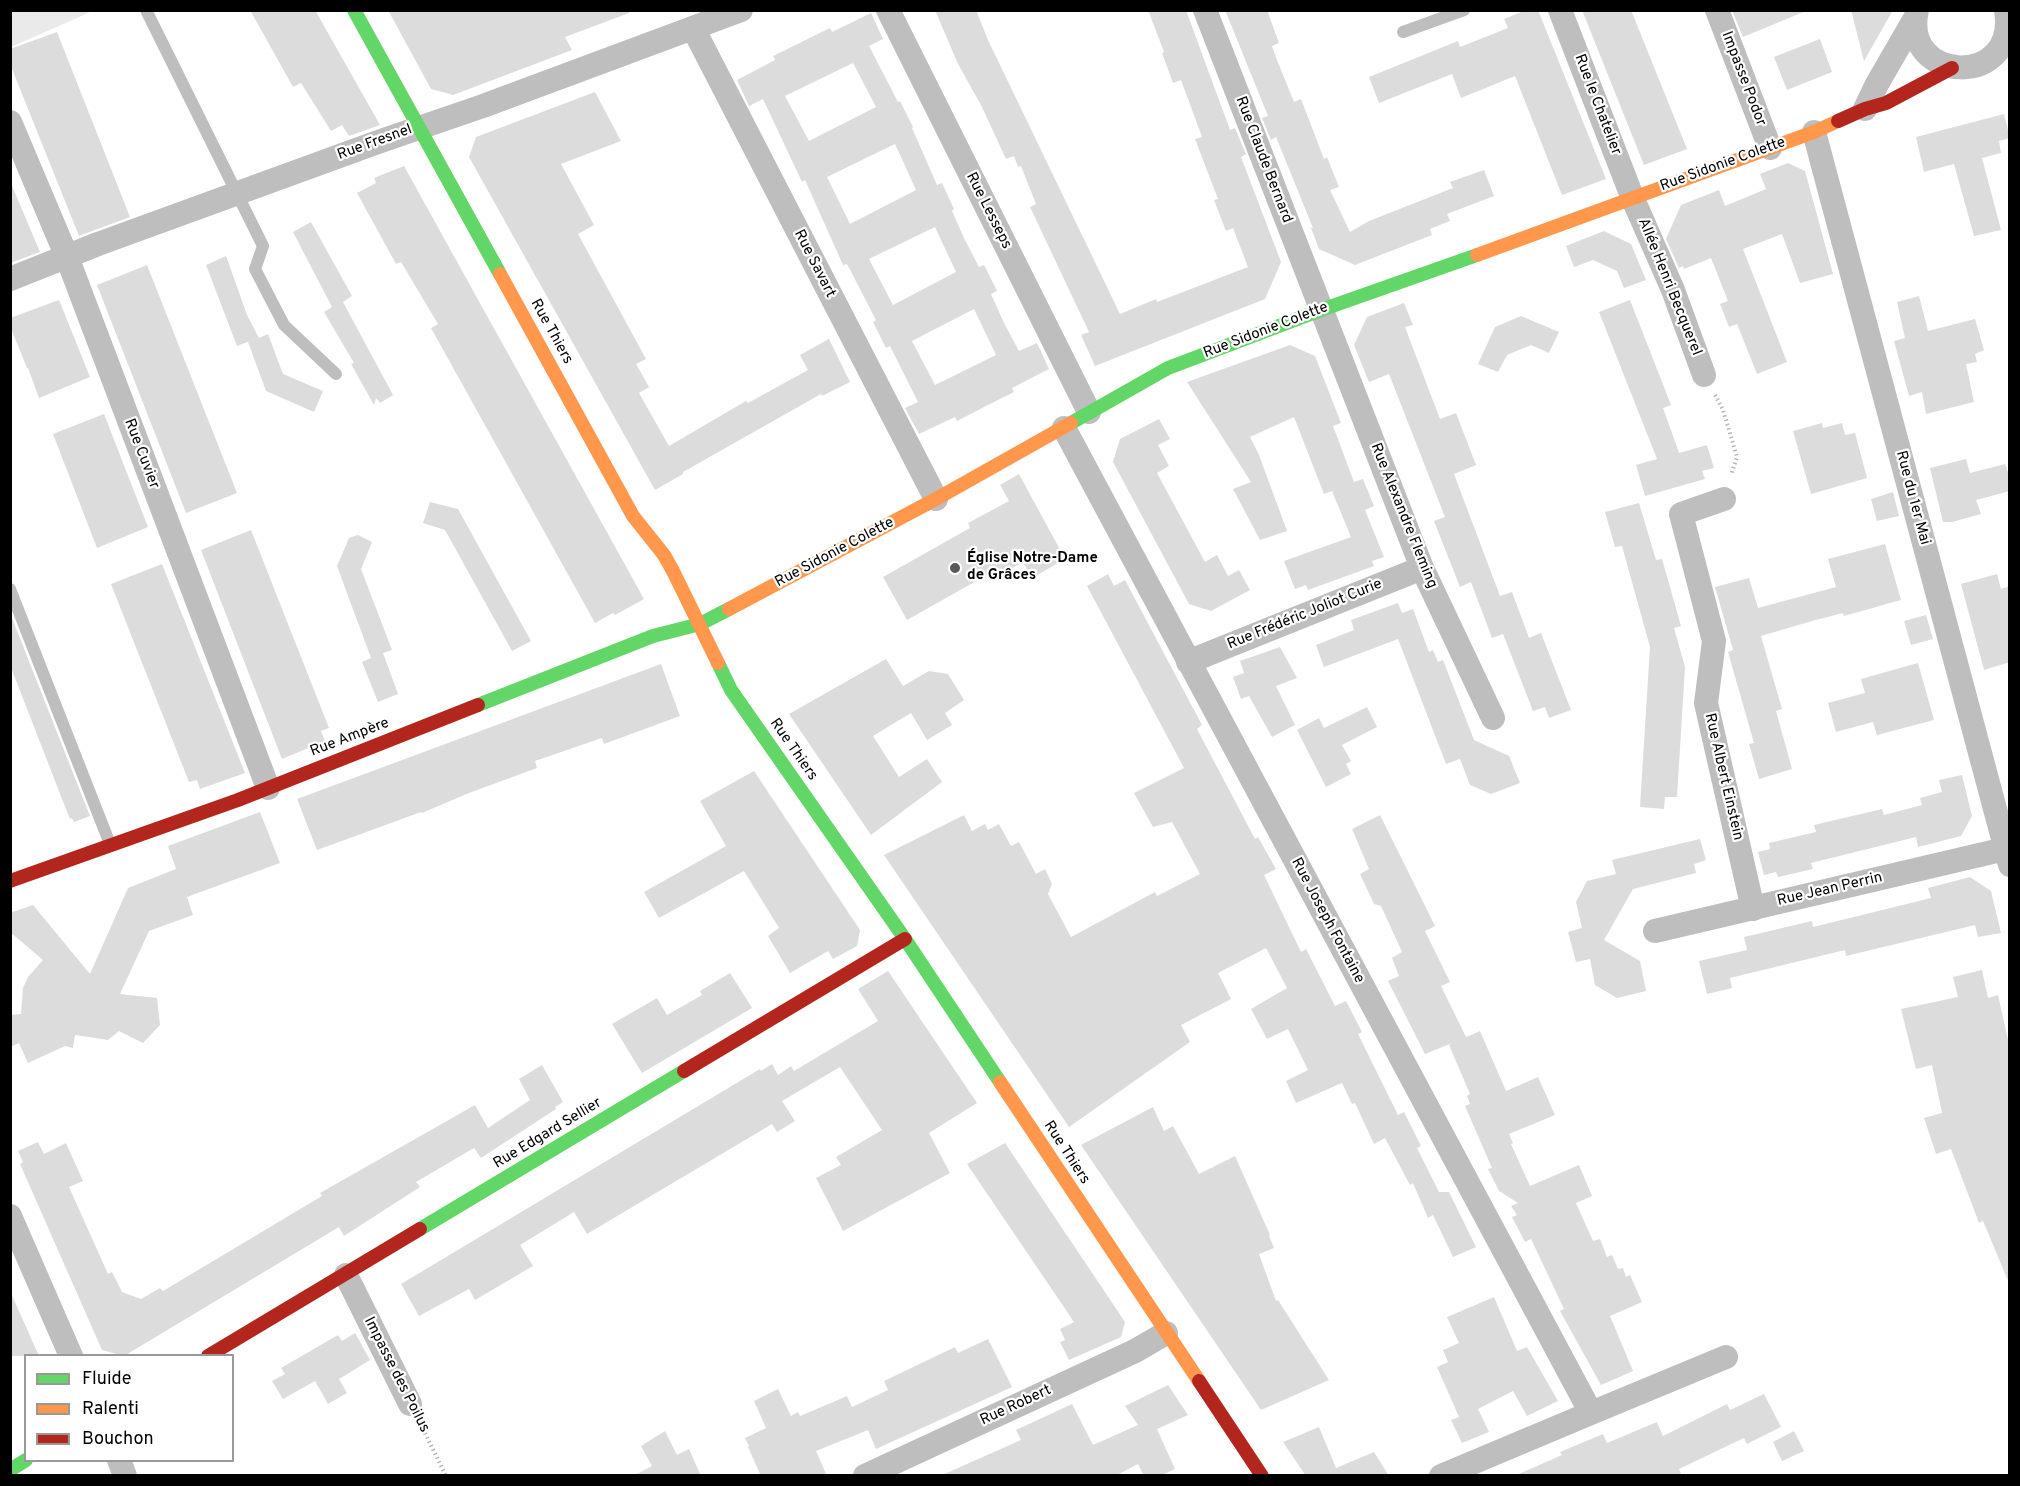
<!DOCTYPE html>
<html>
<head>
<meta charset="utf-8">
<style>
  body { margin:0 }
  #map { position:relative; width:2020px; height:1486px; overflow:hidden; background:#fff; font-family:Overpass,sans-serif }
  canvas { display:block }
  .frame { position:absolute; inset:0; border:12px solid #000; pointer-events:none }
  .legend { position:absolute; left:24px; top:1354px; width:210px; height:108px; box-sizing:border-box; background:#fff; border:2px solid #999; margin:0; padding:8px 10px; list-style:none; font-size:18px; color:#000 }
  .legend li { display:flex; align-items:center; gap:12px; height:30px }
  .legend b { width:30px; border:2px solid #999 }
</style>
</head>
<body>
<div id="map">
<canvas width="2020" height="1486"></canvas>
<div class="frame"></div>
<ul class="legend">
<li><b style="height:8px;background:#63d668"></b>Fluide</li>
<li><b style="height:8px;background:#ff974d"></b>Ralenti</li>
<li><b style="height:8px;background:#b3261e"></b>Bouchon</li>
</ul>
</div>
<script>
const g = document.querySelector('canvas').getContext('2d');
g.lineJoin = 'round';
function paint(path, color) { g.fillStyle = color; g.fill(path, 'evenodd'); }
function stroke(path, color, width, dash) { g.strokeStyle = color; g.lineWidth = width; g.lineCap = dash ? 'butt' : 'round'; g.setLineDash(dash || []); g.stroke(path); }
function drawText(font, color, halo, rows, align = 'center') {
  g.font = font + ' Overpass,sans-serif'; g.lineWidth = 4.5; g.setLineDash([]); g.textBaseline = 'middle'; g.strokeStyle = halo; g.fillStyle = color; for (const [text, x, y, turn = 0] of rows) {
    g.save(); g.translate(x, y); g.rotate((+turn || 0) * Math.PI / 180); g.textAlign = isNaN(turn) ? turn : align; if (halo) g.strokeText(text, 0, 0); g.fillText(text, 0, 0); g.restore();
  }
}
const green = new Path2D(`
  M11,10H93V11L11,47Z`);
const building = new Path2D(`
  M250,10H315L380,125L349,136L342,125L331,131L301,83L293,87Z
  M388,10H629V13L565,37L572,50L453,95L431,89Z
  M935,10H976L988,40L1120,314L1156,299L1157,302L1248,267L1233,228L1226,231L1214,200L1218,199L1195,139L1202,137L1181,80L1173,83L1162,53L1164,52L1148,10H1186L1230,130L1235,128L1246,154L1241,157L1281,262L1265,299L1095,366L1081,335L1089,332L1030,207L1036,204L1021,166L1018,167L1014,156L1006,159L981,105L958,64Z
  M1225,10H1267L1279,43L1272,46L1277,60L1294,102L1301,99L1324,159L1327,157L1339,187L1330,190L1350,232L1369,221L1453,188L1450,182L1484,170L1494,196L1447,214L1450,221L1430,229L1432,235L1355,265L1319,249L1311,228H1313L1276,137L1271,140L1262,118L1268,116Z
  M1526,10H1538L1606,179L1562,195L1515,76L1461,98L1452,74L1379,103L1369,77L1458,41L1460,47L1508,28L1504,19Z
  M1582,10H1631L1687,149L1644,165Z
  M1732,10H1805L1806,11L1743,37Z
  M1851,10H1893L1864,61Z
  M871,13L883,39L869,46L898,102L900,101L913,127L912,128L937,185L942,183L954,209L952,211L964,238L979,267L984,265L997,291L991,294L1004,323L1019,351L1037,343L1049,369L1012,388L1014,392L986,406L957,421L955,417L919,434L905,408L918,402L890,346L886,348L873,322L876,320L847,264L843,265L805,180L802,182L763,99L749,106L737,80L775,60L773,56L830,28L832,32ZM853,63L876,107L809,141L785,96ZM895,144L916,190L850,224L827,177ZM935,227L956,272L893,305L869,259ZM974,309L996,355L935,385L912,341Z
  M57,32L130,217L79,236L10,64V49Z
  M1820,39L1832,72L1787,90L1774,57Z
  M595,92L621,141L561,164L594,225L578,234L646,359L636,364L649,387L639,393L669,446L746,401L748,403L808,370L800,355L829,339L850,382L822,396L821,394L683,472V474L655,490L469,157L476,137Z
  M2004,114L2010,138L1999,141L2001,153L1982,158L2001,230L1974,236L1954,164L1924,172L1916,137Z
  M1788,163L1805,171L1833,274L1800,283L1782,234L1743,249L1787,362L1757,374L1737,324L1729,327L1720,304L1728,301L1711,258L1684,269L1683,266L1679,268L1666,239L1681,205L1719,190L1725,206L1766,189L1760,174Z
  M404,166L644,599L615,615L613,613L595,623L431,328L438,324L401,262L396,264L357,193L376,183L374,178Z
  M10,181L40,252L10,263Z
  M311,222L352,296L343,302L393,395L380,403L376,398L374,405L351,364L354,363L324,312L332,307L293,232Z
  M1604,231L1631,244L1646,280L1624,288L1617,271L1593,260L1574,267L1566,246Z
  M226,256L247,315L259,338L268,334L283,374L323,391L314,412L266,391L248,342L258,338L237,346L206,265Z
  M147,265L237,493L186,513L97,285Z
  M1919,296L1928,331L1975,319L1984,350L1975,354L1977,362L1966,364L1974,402L1926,414L1922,392L1909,396L1894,341L1905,338L1897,302Z
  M59,300L90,377L39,398L28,368H27L10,326V318Z
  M1630,300L1671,405L1663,408L1679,453L1707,445L1714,468L1702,471L1705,479L1645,496L1636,465L1657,459L1599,312Z
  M1404,303L1413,325L1405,327L1440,419L1456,413L1476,465L1454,474L1500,596L1512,592L1529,638L1541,633L1571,710L1549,718L1545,707L1533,711L1503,634L1492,638L1471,582L1460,587L1434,521L1445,517L1389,374L1369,382L1354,345L1367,317Z
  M1521,316L1559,332L1549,353L1531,345L1507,355L1498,372L1478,364L1495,327Z
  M1290,345L1315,356L1341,423L1333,426L1354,482L1363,479L1374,506L1365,510L1384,557L1372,561L1374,566L1308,590L1306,585L1295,589L1284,561L1351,537L1332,491L1324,494L1294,417L1250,437L1259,455L1287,531L1260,540L1233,489L1251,482L1187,382Z
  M104,414L148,527L97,548L53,434Z
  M1159,419L1170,439L1158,445L1169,466L1157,473L1205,562L1217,555L1228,576L1239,570L1250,590L1211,611L1189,604L1113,462L1120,439Z
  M1822,423L1823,428L1842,423L1845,435L1855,433L1867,478L1811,494L1793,431Z
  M1966,459L1970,473L2005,464L2010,478V491L1976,500L1981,514L1952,522H1943L1930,468Z
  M1019,474L1065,559L1032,578L1023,562L997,577L994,571L907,620L883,577L970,528L968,523L1009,501L1000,485Z
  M1893,492L1899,516L1877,521L1871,499Z
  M430,502L458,509L531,641L512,651L445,530L423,523Z
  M1639,503L1656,560L1662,559L1681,626L1674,628L1685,667L1677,797H1665L1664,809L1640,807L1650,647L1622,546L1615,547L1605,512Z
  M251,530L329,728L321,731L325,741L282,759L201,550Z
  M358,535L372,542L361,569L392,650L383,653L398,694L378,702L362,662L371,658L337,566L349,538Z
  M1885,544L1901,600L1844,616L1843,613L1812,621L1761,636L1782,709L1776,711L1792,769L1759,779L1749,744L1754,743L1728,652L1733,650L1715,587L1749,578L1758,608L1836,587L1828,559Z
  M162,564L245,773L200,789L197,780L189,782L111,584Z
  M1108,574L1114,586L1125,580L1202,725L1197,729L1255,839L1258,837L1276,869L1264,875L1301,952L1306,949L1335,1006L1346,1001L1362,1032L1358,1034L1398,1115L1404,1112L1421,1146L1417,1148L1439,1192H1449L1476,1247L1453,1257L1433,1215L1428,1218L1413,1183L1410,1185L1403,1172L1385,1138L1374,1144L1355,1103L1352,1104L1342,1083L1296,1103L1286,1081L1308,1070L1288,1029L1267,1039L1251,1009L1287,988L1266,948L1218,973L1231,999L1181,1025L1190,1042L1069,1127L884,855L964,815L972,831L985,824L988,830L999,824L1011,846L1019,842L1036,874L1045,869L1052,884L1048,894L1071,937L1155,892L1157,896L1200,874L1172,822L1153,827L1134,793L1184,768L1087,586Z
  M1997,574L2001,589L2010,586V662L1984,670L1961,584Z
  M1398,603L1402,613L1413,609L1429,652L1433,650L1438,662L1443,660L1474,740L1509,756L1520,783L1491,794L1470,785L1460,759L1446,764L1398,639L1324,667L1316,645L1354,630L1351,620Z
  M10,613L90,816L74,822L72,818L70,819L64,804L10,665Z
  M1926,615L1933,639L1911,645L1904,621Z
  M1280,647L1297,678L1276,686L1295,725L1272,737L1249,696L1241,699L1233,677L1244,673L1240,661Z
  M886,659L903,686L929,671L948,674L964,700L945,713L952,725L927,740L911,713L873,736L899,777L927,759L942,782L871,835L789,714Z
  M1918,663L1934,720L1877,735L1873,722L1836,732L1828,703L1865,693L1861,679Z
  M661,664L680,716L604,744L602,738L535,761L537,768L469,793L422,813L421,812L317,850L297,799Z
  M1367,707L1377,727L1342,745L1351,761L1346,764L1351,774L1326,787L1297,730L1319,718L1324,728Z
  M754,771L860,930L857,946L833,959L828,951L790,973L768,936L779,928L744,871L659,918L644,892L726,846L700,801Z
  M1962,775L1972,816L1961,836L1918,847L1916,837L1811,863L1813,869L1778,877L1776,872L1764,875L1758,852L1770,849L1769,843L1816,832L1814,825L1882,809L1884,815L1922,805L1920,798L1942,792L1939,780Z
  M260,812L280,863L187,897L193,915L149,931L120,994L157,998L160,1025L143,1043L119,1031L108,1040L75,1035L73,1048L65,1046L28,1063L19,1043L10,1047V1015L21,1014L23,988L28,977L43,960L10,932V913L33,905L90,974L128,888L176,869L168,846Z
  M1380,815L1435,926L1425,931L1450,982L1441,986L1466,1037L1480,1031L1506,1091L1538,1077L1555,1115L1509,1134L1513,1143L1511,1144L1530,1186L1579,1165L1592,1196L1576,1203L1593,1241L1600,1239L1607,1257L1612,1255L1618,1269L1623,1268L1626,1277L1630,1275L1642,1302L1610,1316L1633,1371L1601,1385L1560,1311L1564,1309L1531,1239L1525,1242L1512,1217L1517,1215L1511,1206L1518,1203L1499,1191L1488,1169L1492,1168L1465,1106L1470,1104L1467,1096L1470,1094L1449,1045L1452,1043L1425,1054L1388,981L1399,976L1392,958L1402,952L1381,906L1374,904L1360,874L1369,869L1352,829Z
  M1700,839L1706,860L1694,864L1696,873L1633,889L1604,940L1640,961L1646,991L1617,998L1595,985L1590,959L1576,962L1568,932L1582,928L1576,902L1587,881L1616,874L1612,860Z
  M1970,877L1991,891L2001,933L1978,937L1975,925L1846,956L1845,950L1730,978L1732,988L1707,994L1699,961L1747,950L1744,937L1812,921L1813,927L1931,898L1928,888Z
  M1982,970L1988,998L1998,995L2010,1049L2009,1283L1983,1221L1979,1223L1951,1149L1936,1154L1924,1118L1942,1113L1932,1065L1916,1069L1901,1009L1958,997L1953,977Z
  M888,971L977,1103L929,1133L950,1173L843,1231L816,1178L841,1165L836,1157L882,1130L840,1067L782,1101L795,1121L777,1132L772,1124L587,1234L574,1212L520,1245L533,1266L475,1300L469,1289L419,1316L401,1284L760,1069L761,1071L772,1064L778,1075L791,1066L794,1071L878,1021L858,989Z
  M730,973L752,1008L642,1073L612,1024L657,998L667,1015L702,995L700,991Z
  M542,1065L563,1102L555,1107L556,1109L481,1158L474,1148L416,1182L420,1187L344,1236L339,1227L124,1356L102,1350L20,1164L23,1162L18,1151L38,1142L44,1154L66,1143L83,1181L69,1187L108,1274L112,1272L122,1292L141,1299L160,1288L163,1291L322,1196L320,1193L475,1105L488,1128L530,1100L519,1079Z
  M1153,1107L1164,1131L1173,1126L1199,1174L1235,1156L1270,1235L1269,1236L1274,1248L1259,1254L1276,1301L1278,1300L1329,1380L1261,1410L1081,1145Z
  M1005,1143L1125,1322L1121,1337L1069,1360L1060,1342L1065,1340L1060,1329L1074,1322L967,1164Z
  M10,1291L39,1356H10Z
  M1494,1297L1517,1351L1527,1347L1558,1401L1527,1416L1513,1391L1478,1409L1489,1432L1462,1443L1451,1420L1459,1417L1437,1367L1448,1362L1443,1350L1459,1343L1447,1317Z
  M355,1333L370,1360L339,1379L347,1393L328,1404L315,1381L283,1399L272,1381L285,1374L281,1368L338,1335L342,1341Z
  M988,1339L1012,1387L876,1449L868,1430L816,1451L827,1476H761L748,1447L749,1446L745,1438L766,1428L754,1401L778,1389L791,1416L798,1412L800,1416L847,1396L852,1407L888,1390L884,1381L955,1347L958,1353Z
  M1168,1385L1188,1415L1157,1429L1175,1469L1160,1476H1144L1138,1464L1115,1476H940L1021,1440L1016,1430L1072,1404L1093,1445L1138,1425L1125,1406Z
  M1764,1394L1781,1427L1747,1444L1744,1438L1679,1469L1682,1476H1514L1562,1455L1560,1452L1603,1434L1607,1443L1657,1422L1663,1436L1727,1404L1730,1410Z
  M1319,1427L1336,1468L1374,1452L1389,1476H1306L1283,1442Z
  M665,1431L677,1455L689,1449L701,1476H633L652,1466L641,1446Z
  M1794,1431L1804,1451L1782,1461L1773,1442Z`);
const path = new Path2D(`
  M1715,395L1723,410L1737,457L1731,475
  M421,1425L446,1476`);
const lane = new Path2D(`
  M146,10L263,246L255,269L284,325L336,374
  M1403,32L1464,10
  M10,589L110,844`);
const street = new Path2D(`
  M888,10L1089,412
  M1205,10L1422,568L1493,718
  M1560,10L1633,199L1673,290L1704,375
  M1717,10L1770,148
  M1917,10C1900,84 2019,89 2006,10
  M693,28L936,499
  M1865,109L1877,84L1914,20
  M10,122L67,257L268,788
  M1814,132L2010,865
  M10,279L98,244L378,142L483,106L741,10
  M1064,428L1591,1413L1441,1476
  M1724,499L1681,514L1714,641L1706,703L1753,909
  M1188,662L1422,568
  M1655,931L2005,849
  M10,1216L71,1356
  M346,1275L410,1404
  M1591,1413L1726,1357
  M119,1460L125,1476
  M865,1476L1135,1351L1166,1333`);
const fast = new Path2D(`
  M354,10L500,274
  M1071,423L1168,368L1321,310L1477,255
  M718,663L731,690L905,939L1000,1082
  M478,705L653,636L700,624L729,609
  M420,1229L684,1071
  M10,1470L26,1460`);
const slow = new Path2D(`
  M1477,255L1814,132L1838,121
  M500,274L633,516L664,555L673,571L718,663
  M729,609L936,499L1071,423
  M1000,1082L1199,1381`);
const jam = new Path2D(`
  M1838,121L1865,109L1886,103L1952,68
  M10,881L238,800L478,705
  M684,1071L905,939
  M208,1356L420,1229
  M1199,1381L1262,1476`);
const markers = [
  [955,568,6,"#595959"]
];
const streetNames = [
  ["Impasse Podor",1743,79,69],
  ["Rue le Chatelier",1597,105,69],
  ["Rue Fresnel",375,143,-20],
  ["Rue Claude Bernard",1263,160,69],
  ["Rue Sidonie Colette",1723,165,-20],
  ["Rue Lesseps",988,211,63],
  ["Rue Savart",814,264,63],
  ["Allée Henri Becquerel",1669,287,68],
  ["Rue Sidonie Colette",1266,331,-21],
  ["Rue Thiers",551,332,61],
  ["Rue Cuvier",141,454,69],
  ["Rue du 1er Mai",1912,498,75],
  ["Rue Alexandre Fleming",1403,516,68],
  ["Rue Sidonie Colette",835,553,-28],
  ["Rue Frédéric Joliot Curie",1305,615,-22],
  ["Rue Ampère",350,738,-21],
  ["Rue Thiers",793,750,55],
  ["Rue Albert Einstein",1723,777,77],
  ["Rue Jean Perrin",1830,890,-13],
  ["Rue Joseph Fontaine",1327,921,62],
  ["Rue Edgard Sellier",548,1134,-31],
  ["Rue Thiers",1066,1153,57],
  ["Impasse des Poilus",396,1375,63],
  ["Rue Robert",1016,1406,-25]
];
const poiNames = [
  ["Église Notre-Dame",967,559],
  ["de Grâces",967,576]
];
paint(green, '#eaeaea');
paint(building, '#dcdcdc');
stroke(path, '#b8b8b8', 4, [1.5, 3]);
stroke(lane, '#bebebe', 12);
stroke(street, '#bebebe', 24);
stroke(fast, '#63d668', 14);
stroke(slow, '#ff974d', 14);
stroke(jam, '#b3261e', 14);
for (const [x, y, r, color] of markers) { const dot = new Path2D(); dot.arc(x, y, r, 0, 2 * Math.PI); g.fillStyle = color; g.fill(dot); stroke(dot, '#fff', 2); }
drawText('15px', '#000', '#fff', streetNames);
drawText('bold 15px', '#000', '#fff', poiNames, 'left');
</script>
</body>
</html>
